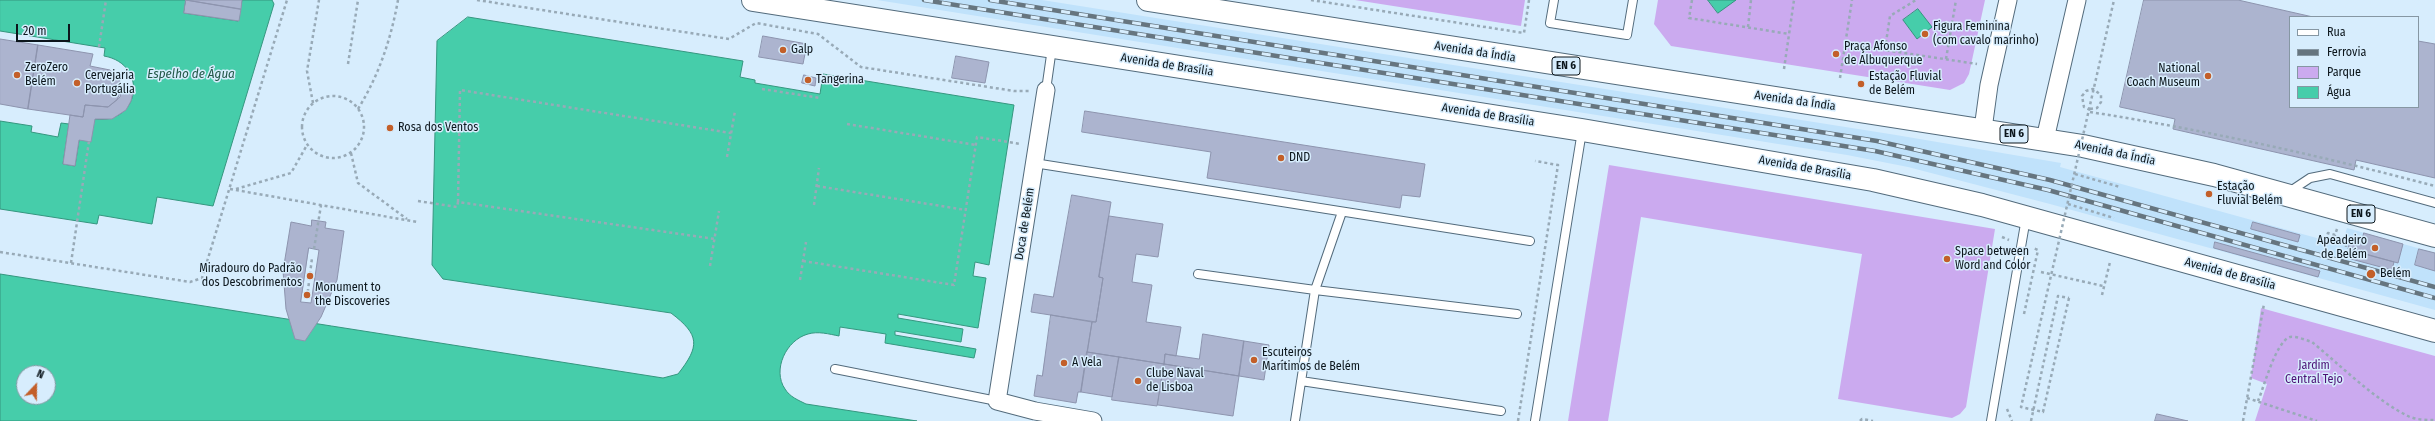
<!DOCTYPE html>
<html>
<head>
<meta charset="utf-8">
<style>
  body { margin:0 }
  #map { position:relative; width:2435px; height:421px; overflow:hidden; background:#d7edfd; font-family:"Fira Sans Condensed",sans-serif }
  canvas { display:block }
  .legend { position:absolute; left:2289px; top:16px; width:130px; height:92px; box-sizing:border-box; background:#d7edfd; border:1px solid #8697a3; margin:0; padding:5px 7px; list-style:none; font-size:12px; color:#0c161c }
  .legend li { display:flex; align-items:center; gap:8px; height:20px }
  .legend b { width:20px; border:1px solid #8697a3 }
  .north { position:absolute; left:16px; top:365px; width:40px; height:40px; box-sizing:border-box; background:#d7edfd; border:1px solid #8697a3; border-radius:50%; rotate:22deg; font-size:11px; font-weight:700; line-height:16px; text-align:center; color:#0c161c }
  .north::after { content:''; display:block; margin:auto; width:14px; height:18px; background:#c35f29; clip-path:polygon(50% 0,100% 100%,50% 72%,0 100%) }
  .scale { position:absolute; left:16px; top:24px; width:54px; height:18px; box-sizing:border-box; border:2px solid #0c161c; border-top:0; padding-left:5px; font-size:12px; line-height:14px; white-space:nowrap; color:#0c161c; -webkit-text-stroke:3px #d7edfd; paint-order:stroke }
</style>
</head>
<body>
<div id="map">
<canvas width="2435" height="421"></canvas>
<ul class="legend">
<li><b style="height:5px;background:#fff"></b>Rua</li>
<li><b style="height:5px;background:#66757f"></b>Ferrovia</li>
<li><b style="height:11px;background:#cbaaef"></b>Parque</li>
<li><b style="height:11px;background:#46cdaa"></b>Água</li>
</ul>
<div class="north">N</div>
<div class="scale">20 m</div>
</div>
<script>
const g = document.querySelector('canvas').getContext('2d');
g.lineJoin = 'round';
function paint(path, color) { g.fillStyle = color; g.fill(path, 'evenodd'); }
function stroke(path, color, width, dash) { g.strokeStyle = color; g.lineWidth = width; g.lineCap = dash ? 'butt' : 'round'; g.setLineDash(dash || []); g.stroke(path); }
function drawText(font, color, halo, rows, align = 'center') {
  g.font = font + ' "Fira Sans Condensed",sans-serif'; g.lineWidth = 3; g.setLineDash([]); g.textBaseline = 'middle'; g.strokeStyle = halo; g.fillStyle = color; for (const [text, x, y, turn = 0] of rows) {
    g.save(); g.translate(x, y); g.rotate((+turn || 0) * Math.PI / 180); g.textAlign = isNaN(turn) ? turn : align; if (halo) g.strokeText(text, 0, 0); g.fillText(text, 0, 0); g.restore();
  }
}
const built = new Path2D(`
  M877,0H1042L1896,135L2061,163L2060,167L2342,245L2347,228L2435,253V310L2050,204L1908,167L1847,155Z`);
const green = new Path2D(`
  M1355,0H1525L1521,26Z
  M1658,0H1985L1969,74L1964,83L1950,90L1671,46L1654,24Z
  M1609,165L1995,229L1966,407L1960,414L1952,418L1838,399L1862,254L1641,217L1608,421H1568Z
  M2261,308L2435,356V421H2255L2267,384L2251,378Z`);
const water = new Path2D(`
  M0,0H186L184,13L238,21L242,0H272L274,4L213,206L157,197L152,224L99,215L97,224L0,209V121L32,126L31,132L58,137L61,123L69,124L63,164L75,166L79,140L95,119C140,125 149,64 104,56L105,48L0,31Z
  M1708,0H1736L1718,13Z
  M1918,9L1932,27L1917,39L1903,20Z
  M468,17L743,61L740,77L755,80V83L820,94L823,74L1014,105L989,265L975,262L973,276L986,278L978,328L898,314V318L963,329L961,342L895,331V335L976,349L974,358L885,343L886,334L840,327L839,336C829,334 818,331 808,334C786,340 772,370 785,389C790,397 798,400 806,404L917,421H0V274L663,378L678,374C700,346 700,335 671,313L443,279L432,265L437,41ZM24,373H48V397H24Z`);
const building = new Path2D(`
  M186,0H242L241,9Z
  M186,0L241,9L239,21L184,13Z
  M2144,0H2238L2313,17H2290V107H2418V41L2435,44V178L2356,160L2354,170L2173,129L2175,119L2120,107Z
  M763,36L807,44L803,64L759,57Z
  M0,39L38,45L28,109L0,104Z
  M38,45L93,54L90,66L110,70L119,78L122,88L120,97L108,107L85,105L83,117L28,109Z
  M956,56L989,62L985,83L952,78Z
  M804,75L816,78L815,86L802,83Z
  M134,87L131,101L126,110L112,119H95L91,142L79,140L75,166L63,164L70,115L83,117L85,105L108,107L117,100L122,88Z
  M1085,111L1425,164L1420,197L1402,195L1400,208L1207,178L1211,152L1082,132Z
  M1072,195L1111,202L1099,277L1103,278L1096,322L1031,312L1034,294L1053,297Z
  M1109,216L1163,224L1158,257L1136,254L1132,282L1152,285L1146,322L1181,327L1176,356L1165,354L1164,364L1087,352L1092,322H1096L1103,278L1099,277Z
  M312,220L326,222L325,228L344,231L337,280L321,317L305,341L295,339L286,309L283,271L291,222L311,226Z
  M2253,222L2300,235L2298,242L2251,229Z
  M2364,233L2403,244L2398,263L2348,249L2351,237L2362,240Z
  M2215,242L2320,271L2318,277L2214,248Z
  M309,248L319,250L311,303L301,302Z
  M2419,249L2435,253V271L2415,265Z
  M2353,251L2394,262L2392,270L2351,259Z
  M1051,315L1092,322L1081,392H1078L1076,403L1034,396L1037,375L1042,376Z
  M1203,334L1244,341L1239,376L1164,364L1165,354L1199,359Z
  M1244,341L1269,345L1264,380L1239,376Z
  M1087,352L1119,357L1112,397L1081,392Z
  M1119,357L1164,364L1157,406L1112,400Z
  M1164,364L1239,376L1233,416L1158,405Z
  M2157,414L2188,421H2155Z`);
const path = new Path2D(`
  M477,0L729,39L756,23L818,34L861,67L1014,91H1029
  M1311,0L1524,33L1529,0
  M1692,0L1689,18L1789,34
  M1748,27L1751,0
  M1845,44L1977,64
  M99,47L106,0
  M1885,49L1890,16L1916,0
  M1946,59L1956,0
  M348,64L358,0
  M1784,69L1794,0
  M1840,78L1852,0
  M762,89L820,98
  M302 127a31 31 0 1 1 62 0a31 31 0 1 1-62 0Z
  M313,103L307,71L319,0
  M358,109C379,75 391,39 398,0
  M2090,109L2097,108L2101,102V95L2093,89L2086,91L2082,96L2084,107L2090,110
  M2090,112C2206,130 2321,156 2435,186
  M847,124L976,145
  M351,153L358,183L407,219
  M727,157L735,111
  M2075,174L2120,187
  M817,186L966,210
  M230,189L417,222
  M236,189L291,173L307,145
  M418,201L457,207L458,202L715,239
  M458,202L460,90L731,133
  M2068,204L2114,218
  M814,205L819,168
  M2337,229L2335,235L2328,233L2326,239L2346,244V247
  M2002,237L2009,240
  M314,249L321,205
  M0,252L190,282L202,278L287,0
  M803,261L954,285L977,137L1021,144
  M71,263L89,141
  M710,266L719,211
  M2041,272L2103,286
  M800,280L806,242
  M2102,295L2110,262
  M307,298L312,258
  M2024,314L2038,250L2033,248
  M2247,398L2317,421
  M2258,401C2264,387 2276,341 2290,337C2297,336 2305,340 2312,342C2340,365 2375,400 2408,416C2416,420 2426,420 2435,420
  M2007,409L2012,421
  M1518,421L1558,165L1535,161
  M1860,421L1862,419L1873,421
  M2031,421L2058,296L2069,298
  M2243,421L2264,304`);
const lane = new Path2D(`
  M1554,0L1550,23L1627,35L1633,0
  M1046,90L1052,48
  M1034,163L1530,241
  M2289,192L2310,178L2330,174L2435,203
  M1342,212L1315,290L1517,314
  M1198,274L1315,290L1295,421
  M835,369L997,401
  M1301,381L1501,411
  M1535,421L1582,131
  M1991,421L2026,218`);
const street = new Path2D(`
  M1046,90L997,401L1035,411L1093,421
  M1983,129L1989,85L2008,0
  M2045,139L2077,0`);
const primary = new Path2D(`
  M753,0L1582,130L1873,180L1982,205L2435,331
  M1148,0L2083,146L2214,175L2435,236`);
const rail = new Path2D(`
  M924,0L1875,151L2048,190L2435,298
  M990,0L1877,141L2050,180L2435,287`);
const pathBridge = new Path2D(`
  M2069,298L2043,412L2021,407L2114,0`);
const markers = [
  [1925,34,4,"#c35f29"],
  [783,50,4,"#c35f29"],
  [1836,54,4,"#c35f29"],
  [17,75,4,"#c35f29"],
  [2208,76,4,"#c35f29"],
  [808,80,4,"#c35f29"],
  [77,83,4,"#c35f29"],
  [1861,84,4,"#c35f29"],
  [390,128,4,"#c35f29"],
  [1281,158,4,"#c35f29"],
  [2209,194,4,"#c35f29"],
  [2375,248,4,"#c35f29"],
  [1947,259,4,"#c35f29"],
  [2371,274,5,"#c35f29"],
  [310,276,4,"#c35f29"],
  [307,295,4,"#c35f29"],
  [1254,360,4,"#c35f29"],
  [1064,363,4,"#c35f29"],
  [1138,381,4,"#c35f29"]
];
const shields = [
  [1566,66,28],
  [2014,134,28],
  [2361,214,28]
];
const shieldNames = [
  ["EN 6",1566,66],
  ["EN 6",2014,134],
  ["EN 6",2361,214]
];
const poiNames = [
  ["Figura Feminina",1933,27],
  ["(com cavalo marinho)",1933,41],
  ["Praça Afonso",1844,47],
  ["de Albuquerque",1844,61],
  ["Galp",791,50],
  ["ZeroZero",25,68],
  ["Belém",25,82],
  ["National",2200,69,"right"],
  ["Coach Museum",2200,83,"right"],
  ["Cervejaria",85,76],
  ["Portugália",85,90],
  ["Estação Fluvial",1869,77],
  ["de Belém",1869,91],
  ["Tangerina",816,80],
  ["Rosa dos Ventos",398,128],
  ["DND",1289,158],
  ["Estação",2217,187],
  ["Fluvial Belém",2217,201],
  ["Apeadeiro",2367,241,"right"],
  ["de Belém",2367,255,"right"],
  ["Space between",1955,252],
  ["Word and Color",1955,266],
  ["Miradouro do Padrão",302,269,"right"],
  ["dos Descobrimentos",302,283,"right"],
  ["Belém",2380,274],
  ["Monument to",315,288],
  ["the Discoveries",315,302],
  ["Escuteiros",1262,353],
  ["Marítimos de Belém",1262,367],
  ["A Vela",1072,363],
  ["Clube Naval",1146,374],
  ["de Lisboa",1146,388]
];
const streetNames = [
  ["Avenida da Índia",1475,52,9],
  ["Avenida de Brasília",1167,65,9],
  ["Avenida da Índia",1795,101,8],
  ["Avenida de Brasília",1488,115,9],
  ["Avenida da Índia",2115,153,12],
  ["Avenida de Brasília",1805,168,10],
  ["Doca de Belém",1025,224,-81],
  ["Avenida de Brasília",2230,274,15]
];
const parkNames = [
  ["Jardim",2314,366],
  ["Central Tejo",2314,380]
];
const waterNames = [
  ["Espelho de Água",191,74]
];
paint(built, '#c0e2fb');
paint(green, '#cbaaef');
paint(water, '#46cdaa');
stroke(water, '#35967f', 1);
paint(building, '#acb4cf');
stroke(building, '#8d94ae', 1);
stroke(lane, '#536b7c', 10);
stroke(street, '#536b7c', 19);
stroke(primary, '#536b7c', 24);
stroke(path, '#98aab7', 2.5, [3, 3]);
stroke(lane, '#fff', 8);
stroke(street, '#fff', 17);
stroke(primary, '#fff', 22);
stroke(rail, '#66757f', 4.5);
stroke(rail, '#d7edfd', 3, [9]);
stroke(pathBridge, '#98aab7', 2.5, [3, 3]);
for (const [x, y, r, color] of markers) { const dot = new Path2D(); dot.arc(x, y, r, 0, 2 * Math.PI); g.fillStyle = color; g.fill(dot); stroke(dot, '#d7edfd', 1.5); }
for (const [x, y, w] of shields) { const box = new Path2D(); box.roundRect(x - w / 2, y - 9, w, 18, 3); g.fillStyle = '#d7edfd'; g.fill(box); stroke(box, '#0c161c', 1); }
drawText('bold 11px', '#0c161c', null, shieldNames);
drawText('12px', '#0c161c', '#d7edfd', poiNames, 'left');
drawText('12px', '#0c161c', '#d7edfd', streetNames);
drawText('12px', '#4d1176', '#d7edfd', parkNames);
drawText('italic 13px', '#225848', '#d7edfd', waterNames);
</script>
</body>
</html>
